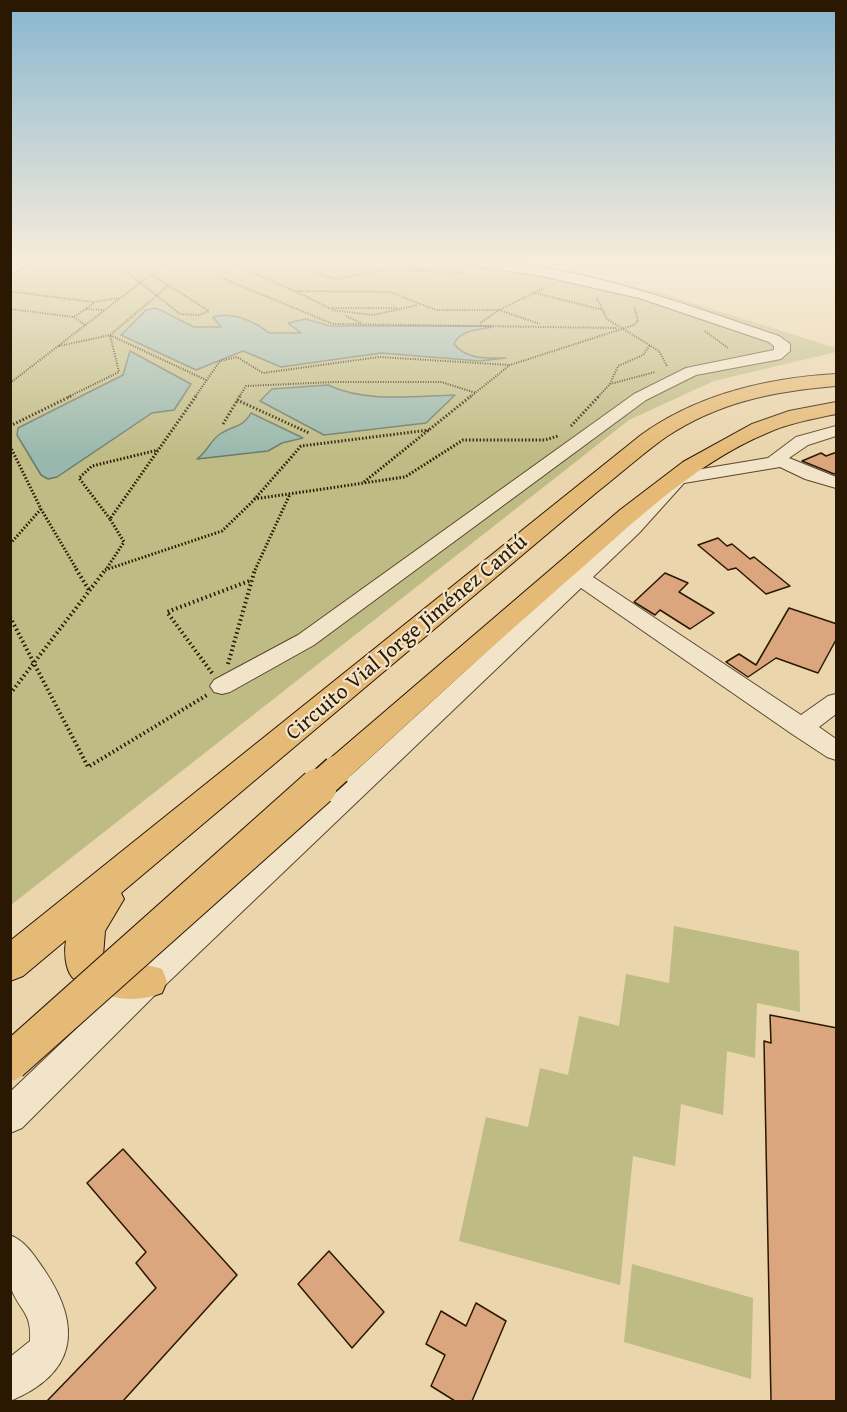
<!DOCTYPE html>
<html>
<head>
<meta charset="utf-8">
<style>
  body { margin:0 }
  #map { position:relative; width:847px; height:1412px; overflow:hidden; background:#ead5ac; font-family:"Gentium Book Plus",serif }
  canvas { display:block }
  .frame { position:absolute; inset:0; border:12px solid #2b1803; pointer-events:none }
</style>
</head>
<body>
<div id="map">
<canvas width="847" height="1412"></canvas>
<div class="frame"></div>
</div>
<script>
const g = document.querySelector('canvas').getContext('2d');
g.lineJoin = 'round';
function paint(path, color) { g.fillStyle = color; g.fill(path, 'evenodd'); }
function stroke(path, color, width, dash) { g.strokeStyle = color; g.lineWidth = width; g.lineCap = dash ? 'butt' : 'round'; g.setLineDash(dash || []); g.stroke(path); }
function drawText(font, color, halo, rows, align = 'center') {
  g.font = font + ' "Gentium Book Plus",serif'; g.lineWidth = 4.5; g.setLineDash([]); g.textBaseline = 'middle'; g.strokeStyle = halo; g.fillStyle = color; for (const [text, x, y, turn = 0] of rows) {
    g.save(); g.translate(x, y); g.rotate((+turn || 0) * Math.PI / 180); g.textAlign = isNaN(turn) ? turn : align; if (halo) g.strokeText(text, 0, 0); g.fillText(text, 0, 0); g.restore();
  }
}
const green = new Path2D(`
  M15,260H499L658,292L836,348V352L714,381L629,420L11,905V263Z
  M674,926L799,951L800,1012L757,1003L755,1058L727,1051L723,1115L681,1104L675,1166L633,1156L620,1285L459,1241L486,1117L528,1127L540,1068L568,1075L579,1016L619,1026L626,974L669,983Z
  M632,1264L753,1298L751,1379L624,1342Z`);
const water = new Path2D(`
  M156,308L194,327H221L213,317C232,311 254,321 269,333H301L288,323L306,319L330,326H490L492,327C478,330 460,330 454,344C467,360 487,358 506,358L480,361L381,353L281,367L243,351L196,370L121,335L146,310Z
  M130,351L191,384L174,410L152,413L57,477L48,479L41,475L17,435L18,428L123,375Z
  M328,385C366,403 414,396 455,395L426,423L324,435L260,401L272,389Z
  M251,413L303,438L282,443L268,451L197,459C207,452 211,440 220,434C233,425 243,428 251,413Z`);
const building = new Path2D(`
  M837,452V473L834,474L802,461L821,453L826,456Z
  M718,538L727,546L732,544L750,559L754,557L790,586L766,594L736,568L728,570L698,545Z
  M665,573L688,583L679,592L714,613L690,629L660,610L655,615L634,602Z
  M789,608L837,624V638L818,673L776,658L748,677L726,662L739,654L756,665Z
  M770,1015L837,1028V1401H771L764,1041L771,1043Z
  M123,1149L237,1275L123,1401H47L156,1288L136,1263L146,1252L87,1183Z
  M329,1251L384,1312L352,1348L298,1284Z
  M476,1303L506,1321L472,1401H455L431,1386L445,1355L426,1344L441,1311L466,1326Z`);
const pathFar2 = new Path2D(`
  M112,260L180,314L199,315L209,311L152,275
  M227,260L294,291L390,292L436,310H499L540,324
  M322,260L319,274L336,279L383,270L464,272
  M404,260L421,269
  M222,278L333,324L617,328
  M297,292L329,308H397
  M535,293L603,310
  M10,294L14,292L94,302L119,298
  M597,298L607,319L659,351L667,366
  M10,309L74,317L94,303
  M86,309L104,310
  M332,310L373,315L418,305
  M346,316L361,323
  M74,317L85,325
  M480,323L499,310L546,287
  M705,331L728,348
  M59,346L110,335L206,380
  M10,383L170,260
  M610,384L618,366L643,355L650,345
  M68,397L119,372L110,335L168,286
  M195,397L220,361L237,357L263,373L379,357L510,365
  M239,397L246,386L334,382H441L476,393
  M470,397L510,365L634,325L638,321L634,306
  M598,397L610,384L655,372`);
const pathFar1 = new Path2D(`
  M237,400L309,433
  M223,424L240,396
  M10,426L71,396
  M571,426L599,396
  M10,446L41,509L77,570
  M364,482L471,396
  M254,499L405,477L463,440H545L558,436
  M110,519L79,478L92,466L158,450
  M10,544L41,509
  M107,568L124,542L110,519L196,396
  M105,570L222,531L253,501L301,446L429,430
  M255,570L290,494`);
const path = new Path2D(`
  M76,569L89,590
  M10,617L88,767L207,695
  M228,664L255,569
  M212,673L167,612L249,581
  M10,694L106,569`);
const minor = new Path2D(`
  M19,260H34L10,275V265Z
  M461,260C568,260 678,302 779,336L790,344V351L781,359L696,375L646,400L314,645L230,692L222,694L214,692L210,686L214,680L298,635L634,394L686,368L774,350V346L769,342L639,298L542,276L467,264Z
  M836,426V436L808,445L789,458L836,477V488L805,479L780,467L684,483L639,533L593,577L801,715L828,696L836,694V714L819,727L836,739V760L827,757L792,734L581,588L159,991L22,1128L10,1133V1092L137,971L625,525L672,474L768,458L796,437Z
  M10,1235C27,1242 35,1257 45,1271C83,1328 76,1374 10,1401V1357L30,1341C32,1311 19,1311 11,1288C7,1277 10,1249 10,1235Z`);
const major = new Path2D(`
  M836,374V386C775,391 718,402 666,437C642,454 620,474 597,492L121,893L124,899L105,931L103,956C126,968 139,961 162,969L167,981L162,993C136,1003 112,1000 89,987C84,984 76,981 72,977C65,968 64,951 66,940L23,976L10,981V941L641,435C698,394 767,378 836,374Z
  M836,402V414C813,419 789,423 767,433C688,466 624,532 560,587C489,649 418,714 348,778L337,782L326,778L321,770L326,762L620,510L683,462L752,424L789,411Z`);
const majorBridgeFar1 = new Path2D(`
  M316,789L337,770`);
const majorBridge = new Path2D(`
  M10,1062L318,787`);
const streetNames = [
  ["Circuito Vial Jorge Jiménez Cantú",407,638,-40]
];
paint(green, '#bebb84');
paint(water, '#98b8ad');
stroke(water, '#6c7869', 1.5);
paint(building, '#dba57d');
stroke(building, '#2b1803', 1.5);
stroke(minor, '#5b472d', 2);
stroke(major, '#2b1803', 2);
stroke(pathFar2, '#2b1803', 2, [1, 1.5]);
stroke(pathFar1, '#2b1803', 3, [1.5, 2]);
stroke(path, '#2b1803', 4, [1.5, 3]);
paint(minor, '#f1e4c9');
paint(major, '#e5ba76');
stroke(majorBridgeFar1, '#2b1803', 32, []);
stroke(majorBridge, '#2b1803', 39, []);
stroke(majorBridgeFar1, '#e5ba76', 29);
stroke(majorBridge, '#e5ba76', 37);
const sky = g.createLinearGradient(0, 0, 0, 457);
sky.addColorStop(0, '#88b6d0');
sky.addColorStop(0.57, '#f6ecda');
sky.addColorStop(1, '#f6ecda00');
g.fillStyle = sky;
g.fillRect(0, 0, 847, 457);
drawText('22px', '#2b1803', '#f1e4c9', streetNames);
</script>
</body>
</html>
